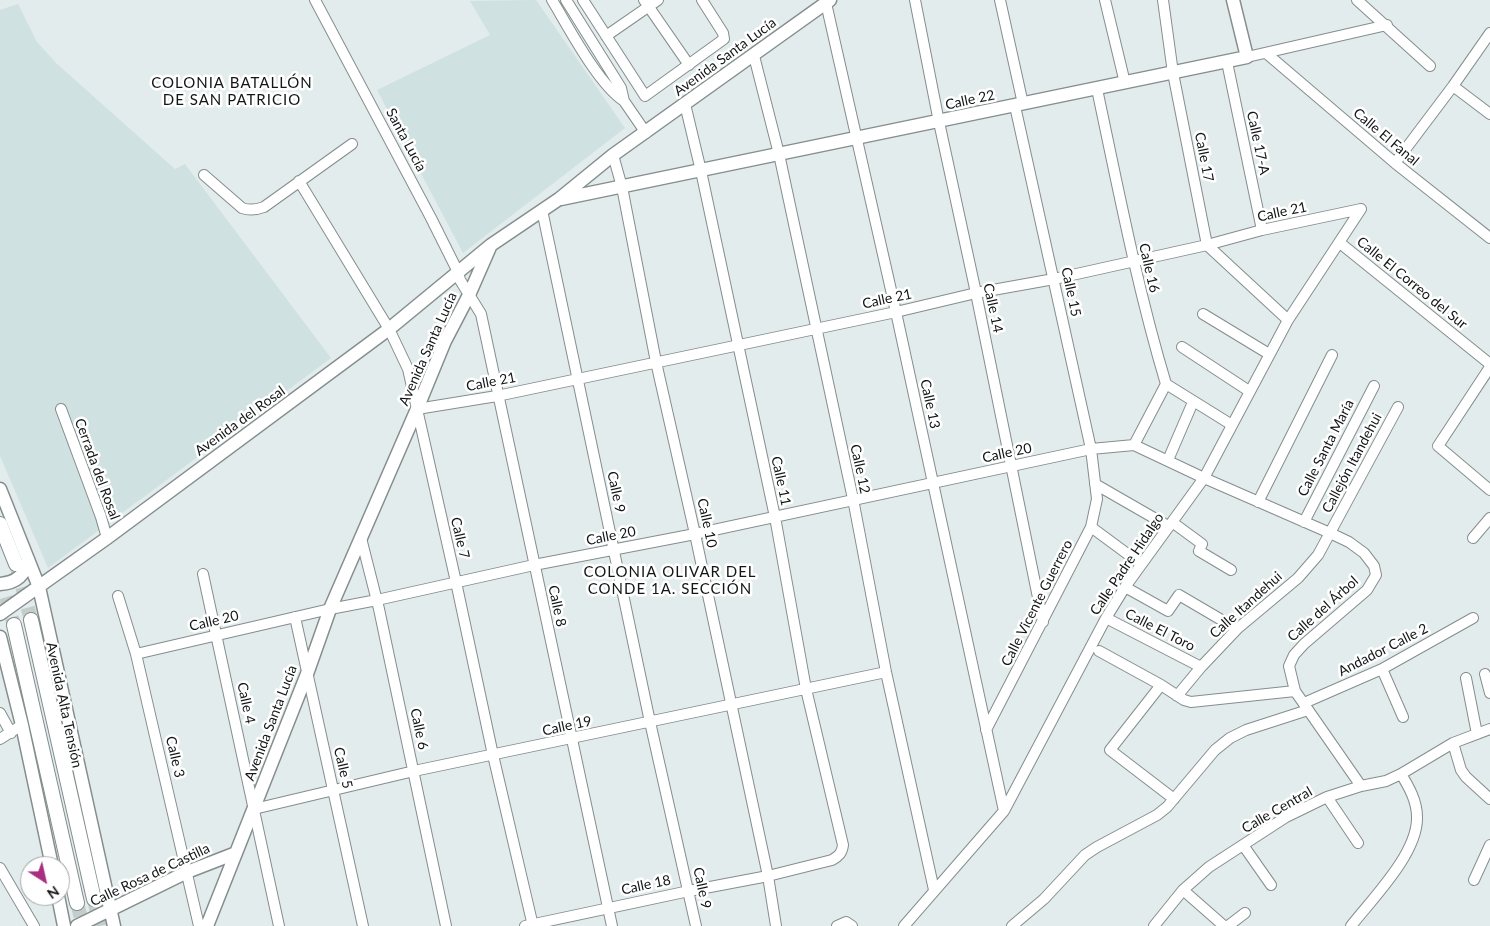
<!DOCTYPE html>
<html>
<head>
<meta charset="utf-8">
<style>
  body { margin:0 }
  #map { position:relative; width:1490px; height:926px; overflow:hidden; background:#e3ecec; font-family:Lato,sans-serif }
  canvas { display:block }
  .north { position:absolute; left:20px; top:856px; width:50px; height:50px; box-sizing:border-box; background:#fff; border:1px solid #a1a2a2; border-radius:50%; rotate:145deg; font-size:14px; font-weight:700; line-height:20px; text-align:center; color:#131616 }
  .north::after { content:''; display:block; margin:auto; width:18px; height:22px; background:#aa2e7f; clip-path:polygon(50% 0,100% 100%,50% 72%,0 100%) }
</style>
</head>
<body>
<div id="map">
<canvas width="1490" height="926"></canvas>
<div class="north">N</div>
</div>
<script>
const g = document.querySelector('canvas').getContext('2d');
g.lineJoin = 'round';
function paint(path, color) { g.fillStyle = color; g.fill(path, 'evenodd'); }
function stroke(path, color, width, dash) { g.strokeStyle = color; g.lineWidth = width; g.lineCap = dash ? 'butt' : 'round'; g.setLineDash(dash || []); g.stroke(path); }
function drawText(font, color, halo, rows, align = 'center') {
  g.font = font + ' Lato,sans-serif'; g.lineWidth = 5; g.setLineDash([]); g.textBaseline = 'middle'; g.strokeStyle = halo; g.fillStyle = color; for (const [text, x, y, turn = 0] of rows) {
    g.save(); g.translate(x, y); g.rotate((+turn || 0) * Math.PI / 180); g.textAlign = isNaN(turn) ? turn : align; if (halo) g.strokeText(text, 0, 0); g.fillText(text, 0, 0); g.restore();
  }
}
const built = new Path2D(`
  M536,0L625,128L463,253L377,90L490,35L470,1Z
  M18,4L37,42L56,63L175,169L185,164L331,358L48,568L0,456V10Z`);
const secondaryTunnel = new Path2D(`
  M17,567L31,620
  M0,577L14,625
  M94,899L100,926
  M77,903L83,926`);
const minor = new Path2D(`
  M315,0L431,218L458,272L460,280L481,314L612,926
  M552,0C569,28 598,84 624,101
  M566,0L621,88L624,101L646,133
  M583,0L645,96L724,39L723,33L702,0
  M644,0L689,65
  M915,0L939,122L976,293L1043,622
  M1000,0L1023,104
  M1105,0L1125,83
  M1163,0L1173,73L1207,245L1288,320
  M1357,0L1430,66
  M826,3L896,312L1004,811
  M606,36L658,0
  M1266,53L1395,163L1490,238
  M754,56L779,154L853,499L886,672L934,890
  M1247,57L1387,25
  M1227,62L1262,230
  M1453,86L1490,114
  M1097,89C1118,188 1137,287 1166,384L1134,445
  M613,155L622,187L656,362L695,534L768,876L776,926
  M1395,163L1453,86L1490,33
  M204,175L242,208C250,211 256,210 264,207L352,144
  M299,181L389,329L408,369L456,582L493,755L533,926
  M542,210L650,722L696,926
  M1340,243L1490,364
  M1203,314L1269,354
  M1182,347L1249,391
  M1490,367L1438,446L1490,490
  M1166,384L1232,425
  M61,409L101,517L107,538
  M417,409L497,396L896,312L976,293L1054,279L1207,245L1262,230L1361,209
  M1168,460L1193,402
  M1095,484L1168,526
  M1258,502L1332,355
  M1172,522L1202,544L1199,551L1231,570
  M1304,522L1374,386
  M1091,527L1141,564
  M361,538L379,609L446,926
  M1473,538L1490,518
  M203,574L279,926
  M1125,587L1168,611L1179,595L1237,629
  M118,596L136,654L199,926
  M295,617L363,926
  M1106,618L1201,667
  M1099,651L1161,685L1184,700L1191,702L1295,691
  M136,654L330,609L377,600L534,565L695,534L1091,449L1134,445L1204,478L1330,533L1349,542L1364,553L1374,566L1376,575L1367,590L1304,644L1294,655L1289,666L1295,691L1361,786
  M1382,669L1403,717
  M1485,674L1490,693
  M1466,678L1477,734
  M1161,685L1110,750L1174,799
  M1177,696L1201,667L1237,629L1298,578L1318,555L1398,407
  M1304,703L1382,669L1473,618
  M0,713L11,733
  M986,730L1091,527L1097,499L1091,449L1015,106
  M0,739L22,725
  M1453,743L1461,770L1466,777L1490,799
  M1327,797L1358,843
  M254,809L414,771L886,672
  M1243,845L1271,885
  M0,868L34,926
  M1474,880L1490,845
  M1183,890L1224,926
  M525,926L689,891L768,876L832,860C839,856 842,853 843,845L806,689L775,517L701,171L685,104
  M837,926L846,922L852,926
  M904,926L1004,811L1106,618L1125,587L1204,478L1288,320L1361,209
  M1012,926L1044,899L1085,855L1097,847L1157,815L1167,807L1215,750L1230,738L1246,730L1308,710
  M1154,926L1183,890L1209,867L1286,817L1327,797L1361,786L1386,781L1401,774L1453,743L1490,729
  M1228,926L1245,913
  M1351,926C1373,898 1418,853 1417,817C1417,801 1409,787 1401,774`);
const tertiary = new Path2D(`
  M561,199L1247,57L1233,0
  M0,489L39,587L114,926
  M0,584C16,583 26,575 28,559
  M0,614L107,538L389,329L491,245L559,199L613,155L830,0
  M0,637L22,725L52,866
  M58,896L64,926
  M77,926L187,872L236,853
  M207,926L307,674L330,609L417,409L445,341L469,295L490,247`);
const secondary = new Path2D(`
  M0,524L16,564
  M31,620L94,899
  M14,625L77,903`);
const streetNames = [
  ["Avenida Santa Lucía",725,57,-36],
  ["Calle 22",970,100,-12],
  ["Calle El Fanal",1386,137,40],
  ["Santa Lucía",406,140,62],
  ["Calle 17-A",1258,143,78],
  ["Calle 17",1204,157,79],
  ["Calle 21",1282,212,-12],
  ["Calle 16",1149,268,77],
  ["Calle El Correo del Sur",1412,283,39],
  ["Calle 15",1071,292,78],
  ["Calle 21",887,299,-12],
  ["Calle 14",993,308,78],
  ["Avenida Santa Lucía",428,349,-66],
  ["Calle 21",491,382,-11],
  ["Calle 13",930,404,78],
  ["Avenida del Rosal",240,421,-36],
  ["Calle Santa María",1326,448,-63],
  ["Calle 20",1007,453,-12],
  ["Callejón Itandehui",1352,463,-62],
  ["Cerrada del Rosal",97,469,70],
  ["Calle 12",860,469,78],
  ["Calle 11",781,481,78],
  ["Calle 9",616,492,78],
  ["Calle 10",707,523,78],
  ["Calle 20",611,536,-11],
  ["Calle 7",460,538,77],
  ["Calle Padre Hidalgo",1127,564,-56],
  ["Calle Vicente Guerrero",1037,603,-63],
  ["Calle Itandehui",1246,605,-42],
  ["Calle 8",557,606,78],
  ["Calle del Árbol",1323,609,-42],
  ["Calle 20",214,621,-13],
  ["Calle El Toro",1160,630,27],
  ["Andador Calle 2",1383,650,-27],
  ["Calle 4",246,703,78],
  ["Avenida Alta Tensión",64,705,78],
  ["Avenida Santa Lucía",271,723,-69],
  ["Calle 19",567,726,-12],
  ["Calle 6",419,729,78],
  ["Calle 3",175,757,77],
  ["Calle 5",343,768,77],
  ["Calle Central",1277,810,-30],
  ["Calle Rosa de Castilla",150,875,-25],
  ["Calle 18",646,885,-12],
  ["Calle 9",702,888,78]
];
const neighbourhoodNames = [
  ["COLONIA BATALLÓN",232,83],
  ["DE SAN PATRICIO",232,100],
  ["COLONIA OLIVAR DEL",670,572],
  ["CONDE 1A. SECCIÓN",670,589]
];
paint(built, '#cfe1e1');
stroke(secondaryTunnel, '#c4cccc', 14, [14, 7]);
stroke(minor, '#858d8d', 12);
stroke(tertiary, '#858d8d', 15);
stroke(secondary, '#858d8d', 16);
stroke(minor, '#fff', 10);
stroke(tertiary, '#fff', 12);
stroke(secondary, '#fff', 14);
drawText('14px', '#131616', '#fff', streetNames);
g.letterSpacing = '1px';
drawText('15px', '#131616', '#fff', neighbourhoodNames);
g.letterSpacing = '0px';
</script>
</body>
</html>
